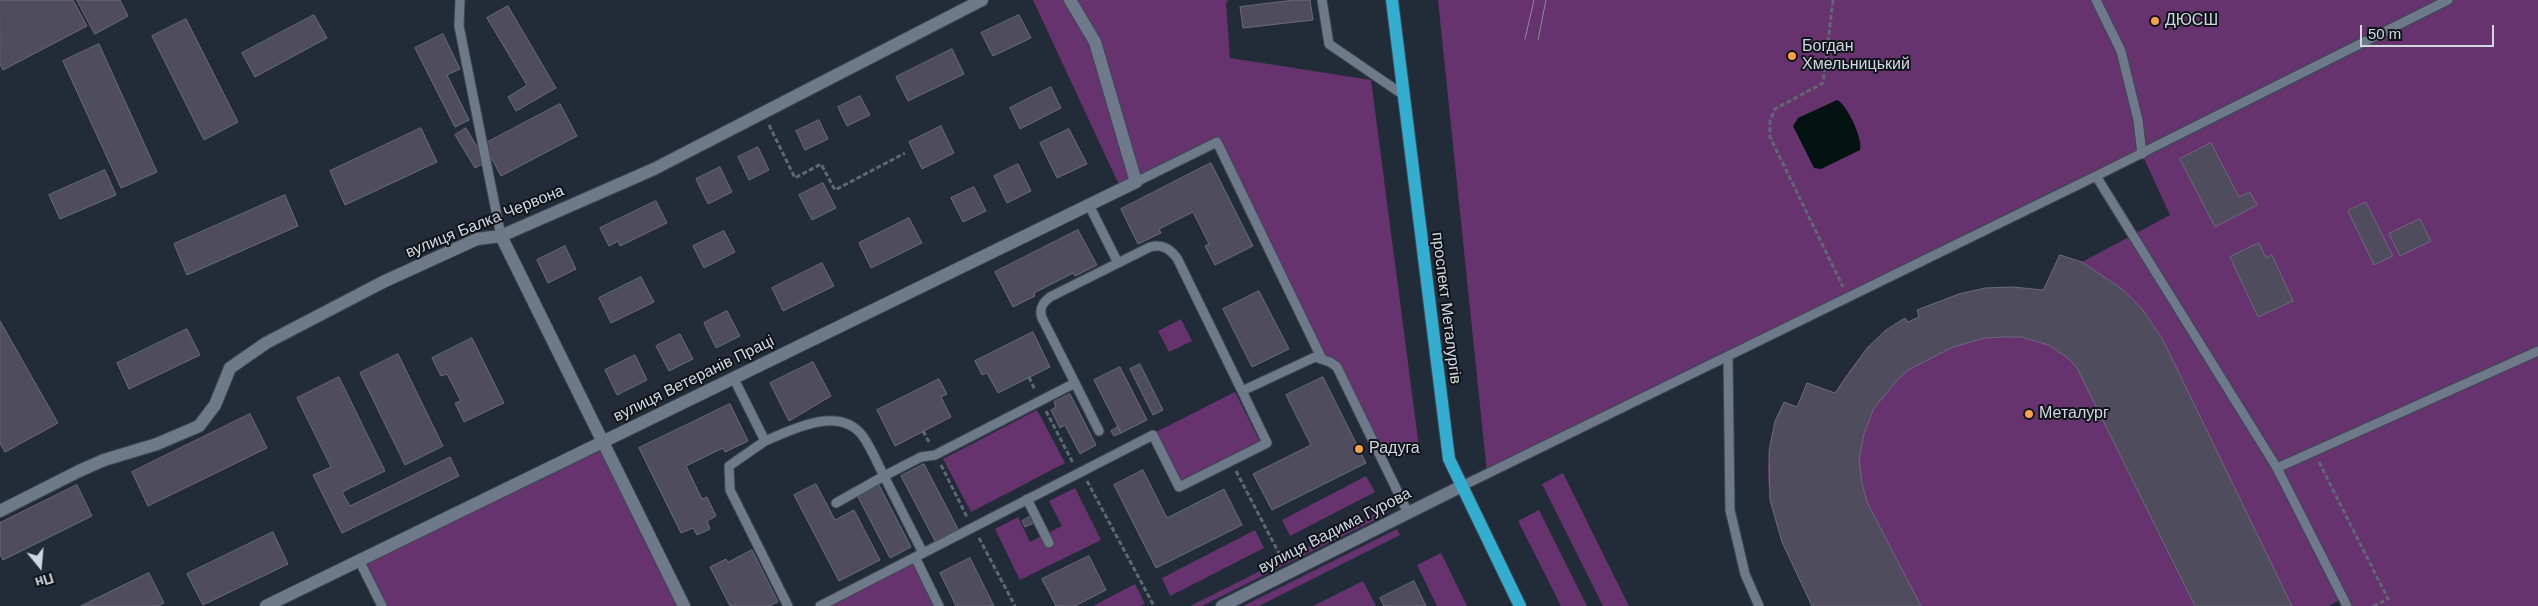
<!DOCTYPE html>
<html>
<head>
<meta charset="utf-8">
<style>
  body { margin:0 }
  #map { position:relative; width:2538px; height:606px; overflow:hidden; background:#222c39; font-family:Helvetica,sans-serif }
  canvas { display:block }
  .north { position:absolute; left:15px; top:541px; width:50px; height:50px; -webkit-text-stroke:4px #10141a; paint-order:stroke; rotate:163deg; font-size:14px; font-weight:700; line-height:20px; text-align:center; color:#d1d8e0 }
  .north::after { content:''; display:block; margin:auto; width:18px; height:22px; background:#d1d8e0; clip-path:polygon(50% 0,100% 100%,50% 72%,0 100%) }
  .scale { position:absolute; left:2360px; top:25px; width:134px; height:22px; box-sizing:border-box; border:2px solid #d1d8e0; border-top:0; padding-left:6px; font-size:15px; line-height:18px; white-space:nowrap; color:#d1d8e0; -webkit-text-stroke:4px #10141a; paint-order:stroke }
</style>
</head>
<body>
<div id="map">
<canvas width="2538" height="606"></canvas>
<div class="north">Пн</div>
<div class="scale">50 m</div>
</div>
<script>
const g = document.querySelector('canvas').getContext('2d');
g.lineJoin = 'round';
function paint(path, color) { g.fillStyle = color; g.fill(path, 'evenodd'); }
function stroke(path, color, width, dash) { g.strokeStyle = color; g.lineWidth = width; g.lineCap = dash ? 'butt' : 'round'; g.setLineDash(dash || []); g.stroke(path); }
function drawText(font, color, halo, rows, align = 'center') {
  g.font = font + ' Helvetica,sans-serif'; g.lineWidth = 4; g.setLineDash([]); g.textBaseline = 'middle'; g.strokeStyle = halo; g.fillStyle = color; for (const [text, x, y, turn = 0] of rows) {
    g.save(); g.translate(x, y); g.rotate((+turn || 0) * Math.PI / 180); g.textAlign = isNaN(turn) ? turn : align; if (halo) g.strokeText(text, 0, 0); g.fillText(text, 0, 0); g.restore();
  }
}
const green = new Path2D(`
  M1033,0H1228L1226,3L1230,58L1371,80L1419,447C1376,483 1359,400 1343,376C1339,369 1328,364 1322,359L1217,142L1121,189Z
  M1438,0H2538V606H2347L2343,598L2329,606H1812C1778,535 1749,481 1784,402L1797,407L1807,383L1835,393C1853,362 1875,337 1905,318L1908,322L1919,317L1917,310L1959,294L2043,290L2060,255L2082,262L2170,215L2142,154L1487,473Z
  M1181,319L1192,341L1169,352L1158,331Z
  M1235,392L1260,442L1181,481L1156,432Z
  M1037,410L1065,463L971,512L943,459Z
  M602,441L684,606H382L359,560Z
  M1563,473L1629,606H1603L1542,484Z
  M1366,476L1375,492L1290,536L1282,520Z
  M1075,488L1101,540L1020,580L995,529L1018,517L1030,542L1062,526L1049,501Z
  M1385,509L1387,514L1202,606H1190Z
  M1539,510L1587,606H1561L1518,521Z
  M1397,529L1400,535L1259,606H1243Z
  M1255,530L1264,548L1170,596L1162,578Z
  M1441,553L1467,606H1437L1417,565Z
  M915,557L939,606H820Z
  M1363,581L1376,606H1313Z
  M1135,584L1145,604L1140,606H1093Z`);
const water = new Path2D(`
  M1837,100C1847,104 1863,139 1860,150L1821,169L1814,168L1793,126L1798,118Z`);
const building = new Path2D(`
  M0,0H73L87,26L3,70L0,64Z
  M77,0H120L128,16L95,34Z
  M1295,0H1310L1313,20L1243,28L1240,7Z
  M508,6L556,88L516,111L508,97L527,85L487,18Z
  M314,15L327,38L255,77L242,53Z
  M1019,15L1031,38L993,56L981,33Z
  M186,19L238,122L204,140L152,36Z
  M443,34L460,69L447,75L469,120L455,127L415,48Z
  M99,44L157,172L121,188L63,61Z
  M952,49L964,74L908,101L896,77Z
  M1051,87L1061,108L1020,129L1010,108Z
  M860,96L870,115L847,126L838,107Z
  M560,104L577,136L501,176L484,144Z
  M819,120L828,139L805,150L796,131Z
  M941,126L954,153L922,169L909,142Z
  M421,128L437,162L345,205L330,171Z
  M466,128L486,162L475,168L455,135Z
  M1069,129L1087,164L1057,178L1040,143Z
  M2211,143L2239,197L2250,192L2257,205L2215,227L2180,159Z
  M758,147L769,170L749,180L738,157Z
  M1211,163L1253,246L1215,265L1205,246L1209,244L1193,212L1159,229L1161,233L1138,244L1121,209Z
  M1018,164L1031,191L1007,203L994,176Z
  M720,167L732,192L708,204L696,179Z
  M105,170L116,195L60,219L49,195Z
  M823,183L836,208L812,220L799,195Z
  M974,187L986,211L963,222L951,198Z
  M285,195L298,226L187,275L174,244Z
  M656,201L667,223L620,246L618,241L609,246L600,228Z
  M2366,202L2393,256L2374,265L2348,211Z
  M909,218L922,243L871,268L859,243Z
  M2420,219L2431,241L2400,256L2389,234Z
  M1078,230L1097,265L1075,276L1073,273L1034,293L1035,296L1013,307L995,272Z
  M724,231L735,252L704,268L693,246Z
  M2259,243L2266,258L2272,255L2293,301L2258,317L2230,257Z
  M565,246L576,269L548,283L537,260Z
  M2060,255L2082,262L2122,289L2142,309L2162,338L2292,606H2195L2077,368L2069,359L2049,345L2021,337H2003L1985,338L1953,347L1910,369L1900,377L1874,408L1864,434L1859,459L1862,483L1867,502L1921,606H1812L1782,542L1770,500L1769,451L1775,421L1784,402L1797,407L1807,383L1835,393L1867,348L1886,330L1905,318L1908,322L1919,317L1917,310L1959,294L1985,288L2013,287L2043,290Z
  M822,263L834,286L783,311L772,288Z
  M641,277L654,302L611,323L599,298Z
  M1259,291L1289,349L1252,367L1223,309Z
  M727,311L740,336L716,348L704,323Z
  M0,321L58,423L5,452L0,443Z
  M187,329L200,355L129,389L117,363Z
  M1033,332L1050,367L998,393L987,373L982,375L975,361Z
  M680,334L693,359L669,371L656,346Z
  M472,338L504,403L464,422L455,403L461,401L447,374L441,376L432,358Z
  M398,354L443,446L405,465L360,373Z
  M635,355L647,380L617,395L605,370Z
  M813,362L831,396L789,421L770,383Z
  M1140,364L1163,410L1153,415L1130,369Z
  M1120,367L1147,420L1121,433L1094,380Z
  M339,377L385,471L342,492L350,506L450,457L459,476L342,533L313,475L331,467L297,398Z
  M1323,377L1366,463L1272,510L1253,474L1311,445L1286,395Z
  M939,379L947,394L941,397L951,417L895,446L877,410Z
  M1070,394L1096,445L1080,454L1065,425L1060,428L1051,410L1056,407L1054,402Z
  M730,404L748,441L725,452L723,448L686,466L702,499L707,497L716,516L707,521L710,529L697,535L693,528L681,533L639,448Z
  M250,414L267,448L148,506L132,472Z
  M1118,427L1121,433L1114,436L1111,431Z
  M924,464L958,529L935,541L901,476Z
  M1143,470L1167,518L1224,489L1242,525L1156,568L1114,485Z
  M816,484L835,520L854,510L880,560L839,581L794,495Z
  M77,485L92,516L3,560L0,554V523Z
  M879,485L911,547L890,558L858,497Z
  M1031,516L1034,523L1025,527L1022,521Z
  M273,532L288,564L203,605L187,574Z
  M752,550L778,602L769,606H730L710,567L726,559L728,562Z
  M1089,556L1106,590L1075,606H1056L1042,579Z
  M970,558L994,606H956L940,573Z
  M149,573L164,603L158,606H81Z
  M1414,581L1426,606H1384L1380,598Z`);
const path = new Path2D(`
  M1833,0L1823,83L1775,109L1770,121V137L1843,287
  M769,125L795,178L821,164L835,190L905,153
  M1029,377L1035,390
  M1046,411L1073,463
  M923,431L930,444
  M2319,462L2388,599L2373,606
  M941,465L967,517
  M1236,471L1283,561
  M1087,481L1154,606
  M979,538L1015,606`);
const lane = new Path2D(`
  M460,0L459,26L501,236
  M1322,0L1329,44L1402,94
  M2096,0L2121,51L2138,120L2142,154
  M2096,176L2277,468L2347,606
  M1136,182L1217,142L1322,359
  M1089,205L1118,263
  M1728,356L1730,510L1745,574L1759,606
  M734,379L765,441C792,430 838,405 862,435C871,447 877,463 884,476L921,457L935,455L1075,383L1042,318C1039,309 1042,303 1050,297L1150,247C1162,244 1169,248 1177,258L1242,391L1315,357L1330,362L1337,367L1408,513
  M1075,383L1099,431
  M765,441L729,466L730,490L788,606
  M2277,468L2538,351
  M1462,486L2096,176L2448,0
  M1027,499L1049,543
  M836,503L884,476L923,553
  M915,557L939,606
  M359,560L382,606
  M820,606L1153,435L1179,487L1267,443L1242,391`);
const street = new Path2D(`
  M501,236L684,606
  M0,511L79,471L104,460L157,444L199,426L215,405L230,368L266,343L383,282L477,239L501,236L654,169L982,0
  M266,606L1136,182L1095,42L1070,0`);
const secondary = new Path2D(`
  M1222,606L1462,486`);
const primary = new Path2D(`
  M1392,0L1449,459L1520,606`);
const tram = new Path2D(`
  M1525,39L1534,0
  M1538,40L1546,0`);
const markers = [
  [2155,21,5,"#f7a149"],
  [1792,56,5,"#f7a149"],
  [2029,414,5,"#f7a149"],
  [1359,449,5,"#f7a149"]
];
const poiNames = [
  ["ДЮСШ",2165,21],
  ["Богдан",1802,47],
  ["Хмельницький",1802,65],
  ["Металург",2039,414],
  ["Радуга",1369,449]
];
const streetNames = [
  ["вулиця Балка Червона",485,222,-22],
  ["проспект Металургів",1446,308,83],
  ["вулиця Ветеранів Праці",694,379,-26],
  ["вулиця Вадима Гурова",1335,531,-27]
];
paint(green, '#66336e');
paint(water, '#021311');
paint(building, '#4e4c5d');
stroke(building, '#6c6a7c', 1);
stroke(lane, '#3e4752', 11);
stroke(street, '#3e4752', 14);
stroke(secondary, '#3e4752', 14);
stroke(primary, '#3e4752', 14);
stroke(path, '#5e6773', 3, [5, 2.5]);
stroke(lane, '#6e7a8a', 9);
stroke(street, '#6e7a8a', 12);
stroke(secondary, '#6e7a8a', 12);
stroke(primary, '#34aed0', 12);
stroke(tram, '#878f99', 1);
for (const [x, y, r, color] of markers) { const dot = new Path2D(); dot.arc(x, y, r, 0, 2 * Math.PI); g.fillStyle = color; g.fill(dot); stroke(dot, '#10141a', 2); }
drawText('16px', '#d1d8e0', '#10141a', poiNames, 'left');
drawText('16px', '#d1d8e0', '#10141a', streetNames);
</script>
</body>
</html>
